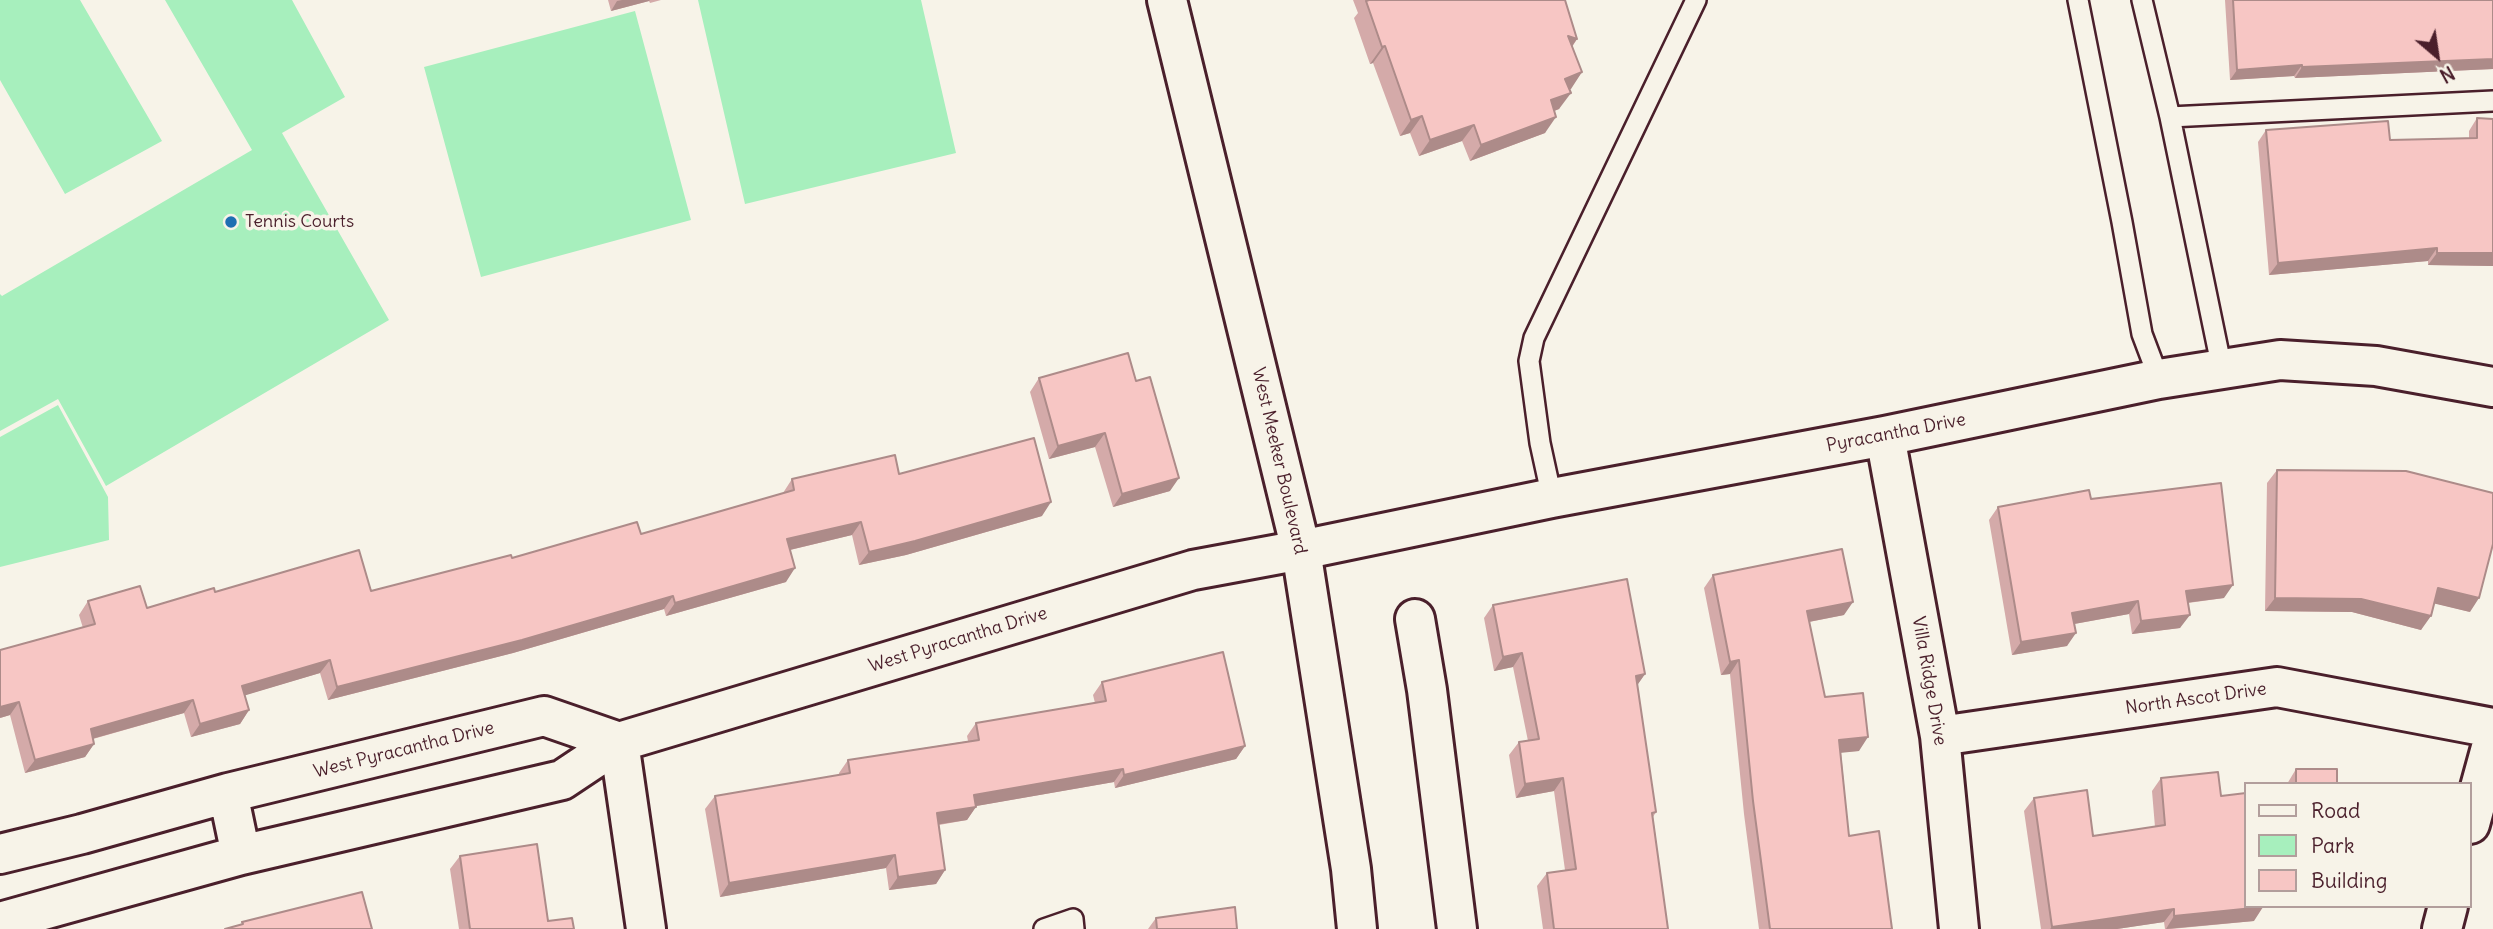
<!DOCTYPE html>
<html>
<head>
<meta charset="utf-8">
<style>
  body { margin:0 }
  #map { position:relative; width:2493px; height:929px; overflow:hidden; background:#f7f3e8; font-family:Delius,sans-serif }
  canvas { display:block }
  .legend { position:absolute; left:2244px; top:782px; width:228px; height:126px; box-sizing:border-box; background:#f7f3e8; border:2px solid #b29e9c; margin:0; padding:9px 12px; list-style:none; font-size:21px; color:#4a1f2b }
  .legend li { display:flex; align-items:center; gap:14px; height:35px }
  .legend b { width:35px; border:2px solid #b29e9c }
  .north { position:absolute; left:2402px; top:21px; width:70px; height:70px; -webkit-text-stroke:5px #f7f3e8; paint-order:stroke; rotate:151deg; font-size:19px; font-weight:700; line-height:28px; text-align:center; color:#4a1f2b }
  .north::after { content:''; display:block; margin:auto; width:24px; height:32px; background:#4a1f2b; clip-path:polygon(50% 0,100% 100%,50% 72%,0 100%) }
</style>
</head>
<body>
<div id="map">
<canvas width="2493" height="929"></canvas>
<ul class="legend">
<li><b style="height:9px;background:#f7f3e8"></b>Road</li>
<li><b style="height:19px;background:#a7efbd"></b>Park</li>
<li><b style="height:19px;background:#f7c6c4"></b>Building</li>
</ul>
<div class="north">N</div>
</div>
<script>
const g = document.querySelector('canvas').getContext('2d');
g.lineJoin = 'round';
function paint(path, color) { g.fillStyle = color; g.fill(path, 'evenodd'); }
function stroke(path, color, width, dash) { g.strokeStyle = color; g.lineWidth = width; g.lineCap = dash ? 'butt' : 'round'; g.setLineDash(dash || []); g.stroke(path); }
function drawText(font, color, halo, rows, align = 'center') {
  g.font = font + ' Delius,sans-serif'; g.lineWidth = 7; g.setLineDash([]); g.textBaseline = 'middle'; g.strokeStyle = halo; g.fillStyle = color; for (const [text, x, y, turn = 0] of rows) {
    g.save(); g.translate(x, y); g.rotate((+turn || 0) * Math.PI / 180); g.textAlign = isNaN(turn) ? turn : align; if (halo) g.strokeText(text, 0, 0); g.fillText(text, 0, 0); g.restore();
  }
}
const green = new Path2D(`
  M0,0H80L162,141L65,194L0,80Z
  M165,0H292L345,97L282,133L389,320L106,486L58,399L0,431V294L2,296L252,150Z
  M698,0H921L956,153L745,204Z
  M635,11L691,220L481,277L424,67Z
  M58,405L108,497L109,540L0,567V437Z`);
const lane = new Path2D(`
  M2078,0L2122,222L2142,334L2159,379
  M2142,0L2170,117L2222,369
  M2170,117L2493,101
  M1552,498L1540,443L1529,361L1534,338L1696,0
  M1044,929L1073,919L1074,929`);
const street = new Path2D(`
  M1885,436L1940,736L1959,929
  M1415,619L1427,690L1457,929
  M1940,736L2277,687L2493,728
  M619,742L646,929
  M228,793L241,855
  M2470,824L2493,740
  M0,854L82,834L228,793L544,716L619,742
  M0,922L241,855L562,780L619,742L1193,570L1301,550L1552,498L1885,436L2159,379L2280,360L2376,366L2493,387
  M2442,929L2448,906`);
const secondary = new Path2D(`
  M1167,0L1301,550L1351,869L1357,929`);
const wall = new Path2D(`
  M608,0H661L650,3L649,1L611,11Z
  M1353,0H1565L1577,39L1572,47L1582,72L1569,89L1559,109L1554,111L1545,133L1470,161L1462,141L1419,156L1410,133L1400,136L1373,63L1370,64L1354,18L1358,13Z
  M2225,0H2493V69L2295,78L2294,76L2230,80Z
  M2477,118L2493,266L2428,265V261L2269,275L2258,142L2266,130L2390,140L2469,138V131Z
  M1039,378L1136,381L1170,491L1113,507L1095,447L1049,459L1030,392Z
  M2277,470L2470,612L2434,603L2421,630L2352,612L2265,611L2267,483Z
  M899,474L1042,516L906,555L859,565L852,535L790,550L786,582L666,616L664,609L513,653L328,700L320,673L245,695L249,710L240,724L191,737L184,713L93,739L94,744L85,757L25,773L10,715L0,718L83,628L79,615L88,601L147,608L215,592L371,591L512,558L641,534L783,493L792,479Z
  M1998,507L2224,598L2188,603L2180,628L2132,634L2129,614L2074,624L2067,646L2012,655L1989,520Z
  M1713,575L1844,615L1809,622L1825,697L1859,751L1841,752L1849,836L1892,929H1759L1744,814L1730,674L1721,675L1704,588Z
  M1493,605L1645,674L1637,685L1656,812L1653,817L1668,929H1543L1537,886L1547,873L1565,870L1554,791L1516,798L1509,755L1519,742L1528,741L1513,667L1494,671L1484,618Z
  M1102,682L1245,746L1236,759L1115,788L1114,782L976,806L967,820L939,825L945,870L936,884L889,890L886,868L720,897L705,809L715,796L839,775V773L848,760L968,741L967,736L976,723L1095,703L1093,695Z
  M2296,769L2337,784H2287Z
  M2161,778L2221,796L2254,921L2171,929H2165L2164,922L2117,929H2041L2024,811L2034,798L2093,836L2155,827L2152,791Z
  M460,856L548,921L574,929H459L450,869Z
  M1156,918L1237,929H1148Z`);
const shadedWall = new Path2D(`
  M622,0H650L649,1L611,11L617,1Z
  M1568,36L1577,39L1566,55Z
  M1385,46L1373,63L1370,64L1382,47Z
  M2493,59V69L2295,78L2302,67Z
  M2302,65L2294,76L2230,80L2237,70Z
  M1582,72L1571,89L1554,95L1565,79Z
  M1571,93L1559,109L1539,117L1551,100Z
  M1422,116L1410,133L1400,136L1411,120Z
  M1556,117L1545,133L1470,161L1481,145Z
  M1474,125L1462,141L1419,156L1430,140Z
  M2437,248L2428,261L2269,275L2278,263Z
  M2437,253H2493V266L2428,265Z
  M1105,433L1095,447L1049,459L1058,446Z
  M1179,478L1170,491L1113,507L1122,494Z
  M1051,502L1042,516L906,555L859,565L869,552Z
  M861,522L852,535L777,553L787,539Z
  M795,568L786,582L666,616L675,603Z
  M2233,585L2224,598L2177,604L2186,591Z
  M2438,588L2479,598L2470,612L2428,602Z
  M673,596L664,609L513,653L328,700L337,687Z
  M2275,598L2361,599L2431,616L2421,630L2352,612L2265,611Z
  M2138,601L2129,614L2063,626L2072,613Z
  M1853,602L1844,615L1798,624L1807,611Z
  M2190,615L2180,628L2132,634L2141,621Z
  M2076,633L2067,646L2012,655L2021,642Z
  M1522,653L1513,667L1494,671L1503,657Z
  M330,660L320,673L233,699L242,686Z
  M1739,660L1730,674L1721,675L1730,662Z
  M1645,674L1636,687V676Z
  M193,700L184,713L81,742L91,729Z
  M19,702L10,715L0,718V707Z
  M249,710L240,724L191,737L200,724Z
  M1868,737L1859,751L1830,754L1839,740Z
  M94,744L85,757L25,773L35,760Z
  M1245,746L1236,759L1115,788L1124,775Z
  M1123,769L1114,782L965,808L974,795Z
  M1563,778L1554,791L1516,798L1525,784Z
  M976,807L967,820L928,826L937,813Z
  M895,855L886,868L720,897L729,883Z
  M945,870L936,884L889,890L898,877Z
  M2263,907L2254,921L2166,929L2174,916Z
  M2174,909L2164,922L2117,929H2050L2052,927Z`);
const building = new Path2D(`
  M1369,0H1565L1577,39L1568,36L1582,72L1565,79L1571,93L1551,100L1556,117L1481,145L1474,125L1430,140L1422,116L1411,120L1385,46L1382,47L1366,1Z
  M2233,0H2493V59L2302,67V65L2237,70Z
  M2477,118L2493,119V253H2437V248L2278,263L2266,130L2388,121L2390,140L2477,138Z
  M1128,353L1136,381L1150,377L1179,478L1122,494L1105,433L1058,446L1039,378Z
  M1034,438L1051,502L915,541L869,552L861,522L787,539L795,568L675,603L673,596L522,640L337,687L330,660L242,686L249,710L200,724L193,700L91,729L94,744L35,760L19,702L0,707V650L95,624L88,601L140,586L147,608L214,588L215,592L359,550L371,591L511,555L512,558L637,522L641,534L794,490L792,479L895,455L899,474Z
  M2277,470L2406,471L2493,493V544L2479,598L2438,588L2431,616L2361,599L2275,598Z
  M2221,483L2233,585L2186,591L2190,615L2141,621L2138,601L2072,613L2076,633L2021,642L1998,507L2089,490L2091,499Z
  M1842,549L1853,602L1807,611L1825,697L1863,693L1868,737L1839,740L1849,836L1879,831L1892,929H1770L1753,801L1739,660L1730,662L1713,575Z
  M1627,579L1645,674L1636,676L1656,812L1652,813L1668,929H1554L1547,873L1576,869L1563,778L1525,784L1519,742L1539,739L1522,653L1503,657L1493,605Z
  M1223,652L1245,746L1124,775L1123,769L974,795L976,807L937,813L945,870L898,877L895,855L729,883L715,796L850,773L848,760L979,740L976,723L1106,701L1102,682Z
  M2296,769H2337V784H2296Z
  M2218,772L2221,796L2246,793V906H2263V907L2174,916V909L2052,927L2034,798L2087,790L2093,836L2165,825L2161,778Z
  M537,844L548,921L572,918L574,929H470L460,856Z
  M362,892L372,929H225L243,924L242,922Z
  M1235,907L1237,929H1157L1156,918Z`);
const markers = [
  [231,222,7,"#1f6fb2"]
];
const poiNames = [
  ["Tennis Courts",245,222]
];
const streetNames = [
  ["Pyracantha Drive",1896,433,-11],
  ["West Meeker Boulevard",1279,461,77],
  ["West Pyracantha Drive",958,640,-17],
  ["Villa Ridge Drive",1929,681,80],
  ["North Ascot Drive",2196,699,-8],
  ["West Pyracantha Drive",404,750,-14]
];
paint(green, '#a7efbd');
stroke(lane, '#4a1f2b', 24);
stroke(street, '#4a1f2b', 44);
stroke(secondary, '#4a1f2b', 44);
stroke(lane, '#f7f3e8', 19);
stroke(street, '#f7f3e8', 38);
stroke(secondary, '#f7f3e8', 38);
paint(wall, '#d4aaa9');
paint(shadedWall, '#ad8b89');
paint(building, '#f7c6c4');
stroke(building, '#ad8b89', 2);
for (const [x, y, r, color] of markers) { const dot = new Path2D(); dot.arc(x, y, r, 0, 2 * Math.PI); g.fillStyle = color; g.fill(dot); stroke(dot, '#f7f3e8', 2.5); }
drawText('18px', '#4a1f2b', '#f7f3e8', poiNames, 'left');
drawText('18px', '#4a1f2b', '#f7f3e8', streetNames);
</script>
</body>
</html>
